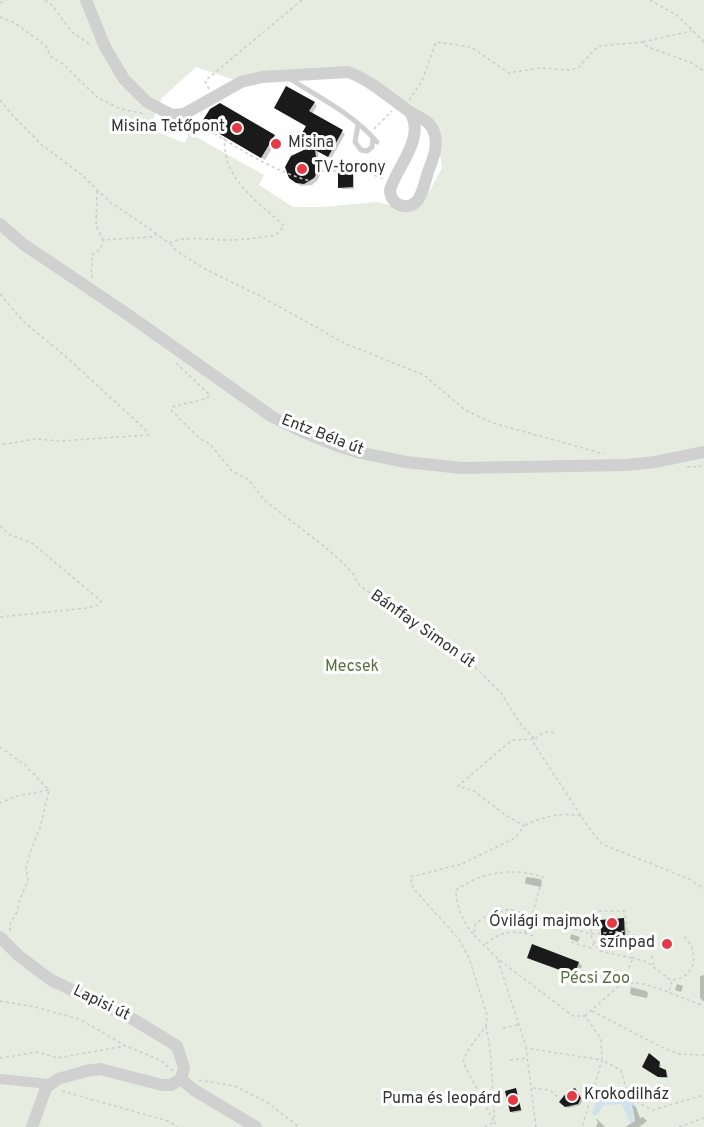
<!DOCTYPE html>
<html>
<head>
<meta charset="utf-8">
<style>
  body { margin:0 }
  canvas { display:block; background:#fff }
</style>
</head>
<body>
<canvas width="704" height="1127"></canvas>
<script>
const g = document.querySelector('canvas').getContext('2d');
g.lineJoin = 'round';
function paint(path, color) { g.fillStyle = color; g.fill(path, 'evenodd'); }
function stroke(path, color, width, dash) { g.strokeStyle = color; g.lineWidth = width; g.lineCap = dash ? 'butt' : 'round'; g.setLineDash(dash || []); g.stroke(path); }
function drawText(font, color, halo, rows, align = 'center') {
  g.font = font + ' Overpass,sans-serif'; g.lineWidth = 6; g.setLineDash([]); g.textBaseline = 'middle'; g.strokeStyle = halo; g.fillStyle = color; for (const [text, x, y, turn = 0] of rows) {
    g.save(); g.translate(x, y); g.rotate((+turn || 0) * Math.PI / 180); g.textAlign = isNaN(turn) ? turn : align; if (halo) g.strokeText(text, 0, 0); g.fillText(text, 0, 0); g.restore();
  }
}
const green = new Path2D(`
  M0,0H704V1127H0ZM196,67L241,82L360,76L437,132L442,168L429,192L415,207L408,209L376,202L322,207H293L259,185L264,175L189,133L185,143L149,129L162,98Z`);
const water = new Path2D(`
  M619,1096C627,1098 632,1099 636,1106L631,1107L634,1121L630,1123L622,1104L604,1105L596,1116L592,1113L597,1099Z`);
const shadow = new Path2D(`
  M314,103L317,106L312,114L345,134L331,159L318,151L320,175L317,181L312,185L301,186L294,181L311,148L299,140L307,127L279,111Z
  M207,126L274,136L277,139L265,160Z
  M352,174L354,176V189H342L340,187Z
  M526,877L540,879L542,881L541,887L527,884L525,883Z
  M623,919L625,921L627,943L606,944L604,942Z
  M571,934L580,937L578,942L570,939Z
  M528,957L579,963L582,966L577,977L532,960Z
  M704,975V1001H703L700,998V976Z
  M677,984L683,986L681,992L675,990Z
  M631,987L646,991L648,993L647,998L632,995L630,993Z
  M659,1063L661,1065L660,1069L667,1073L668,1078H661L646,1069Z
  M516,1090L522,1111L513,1113L511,1111Z
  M577,1092L582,1101L580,1105L568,1108L561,1102Z
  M632,1105L636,1107L640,1118L643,1117L647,1121L639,1127H625L635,1121Z
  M596,1119H597L605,1127H596L598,1122Z`);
const building = new Path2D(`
  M286,86L315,102L309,111L343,130L328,157L315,150L318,171L314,178L304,184L296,183L289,178L285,167L291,156L310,147L298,140L306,126L274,108Z
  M220,103L275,135L261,158L201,123L210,109Z
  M338,173H353V187L338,188Z
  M624,918L625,941L602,943L600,920Z
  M532,944L579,962L574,975L527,958Z
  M649,1053L660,1062L659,1067L666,1070L667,1077H658L642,1067Z
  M516,1088L521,1110L510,1112L505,1091Z
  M575,1088L581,1098L578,1104L565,1107L559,1102L568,1091Z`);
const path = new Path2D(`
  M45,0L53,6L72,32L92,46
  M650,0L678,16L704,42
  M0,3L6,0
  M0,17L15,23L46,46L50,56L63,64L98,98L121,109L145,114
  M643,42L691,31
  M209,89L205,81L302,0
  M0,100L15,118L42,145L82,175L110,202L156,233
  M409,100L422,81L436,42L471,47L509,73L540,68L570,70L578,68L598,46L642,42L648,47L692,63L704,71
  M194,121C231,143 273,173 315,182L319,171H363L384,179
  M374,129L392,111
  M97,191L96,226L103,240
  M170,244L178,252L207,270L260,296L346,344L424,375L465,410L493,423L604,454
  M92,278L91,269L93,261L91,256L101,248L103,240L151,237L156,234L169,243C186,235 207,240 225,240C243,240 259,238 276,235L284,226C265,208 240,191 229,166C225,157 225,148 224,138
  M0,294L23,321L64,355L145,429L148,435L60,441L36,439L0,445
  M176,363L210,395L206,399L174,406L171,410L200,439L210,444L232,471L249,480L264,500L325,547L343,563L353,574L360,586L472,664L501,693L521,725L535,739L512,740L458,786L474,791L504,814L524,826L515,838L462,864L410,877L413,888L458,938L469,958L487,1015L486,1026L468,1050L463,1062L494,1122L484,1127
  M687,467L704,466
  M0,526L10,535L32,543L101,601L99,605L87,608L0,617
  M554,733C545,730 536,734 534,744L589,828L602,844L689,879L704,889
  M0,747L25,765L49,790L17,796L0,803
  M525,825C543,817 561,812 581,816
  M10,931V924L17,912L19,902L28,880L26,868L32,847L40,828L49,790
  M525,933L529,915
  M473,934C463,921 456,907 456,890C481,872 514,867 543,877L532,915
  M571,942L591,948L594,943
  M486,944C502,930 514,930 534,936
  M652,956L654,966
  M498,960L526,1047
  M673,980C678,979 683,978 687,974C698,964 694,945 684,936
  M624,982L644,984L669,992L672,981L647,962L633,958C628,943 628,926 624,911H597L590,934L627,931L638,938
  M670,993L704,1006
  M0,1001L35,1007L79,1019L126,1046L160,1060L173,1071
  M592,1011L661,1047L680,1054L704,1055
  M585,1016L623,982L633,958L600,951L590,934L509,909L482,918L475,925L474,935L498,959L573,1016H585L601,1039L602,1060L621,1070C627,1095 629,1099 653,1110L704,1095
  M486,1026L490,1048L495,1127
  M503,1028L518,1025
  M0,1058L38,1052L57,1058L125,1046
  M510,1060L527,1058
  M199,1080L235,1086L268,1103L299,1127
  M533,1088L550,1090L560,1099
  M62,1091L168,1121L178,1127
  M536,1127L526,1048L602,1060L582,1127
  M679,1127L704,1118`);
const service = new Path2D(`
  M290,79C319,97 354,115 377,142
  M358,125L355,142L361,150L367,151L372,147L373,138`);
const minor = new Path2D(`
  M0,1079L49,1084`);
const tertiary = new Path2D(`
  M86,0L105,47L124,79L147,102L172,115L184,114L241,82L262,77L348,72C372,81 390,98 410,112C419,118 430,120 434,132C439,145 433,159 428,172C425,181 423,195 416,202C405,212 390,203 390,190C397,166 426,138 410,112
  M0,224L23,244L127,314L271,416L303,432L335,445L357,452L406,462L462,468L626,465L655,462L704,452
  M0,937L19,956L51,980L131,1018L177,1046L184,1068L181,1079
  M181,1079L194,1090L256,1127
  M32,1127L46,1088L58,1079L86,1071L100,1069L162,1085H171L181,1079`);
const markers = [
  [237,128,6,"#e63946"],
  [276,144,6,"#e63946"],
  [302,169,6,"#e63946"],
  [612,923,6,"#e63946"],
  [667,944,6,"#e63946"],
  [572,1096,6,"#e63946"],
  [513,1100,6,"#e63946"]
];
const poiNames = [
  ["Misina Tetőpont",225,128],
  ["Misina",288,144,"left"],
  ["TV-torony",314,169,"left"],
  ["Óvilági majmok",600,923],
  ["színpad",655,944],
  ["Krokodilház",584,1096,"left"],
  ["Puma és leopárd",501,1100]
];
const streetNames = [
  ["Entz Béla út",322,436,21],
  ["Bánffay Simon út",422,630,35],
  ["Lapisi út",101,1004,26]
];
const parkNames = [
  ["Mecsek",352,668],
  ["Pécsi Zoo",595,980]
];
paint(green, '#e6ecdf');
paint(water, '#cfe2ee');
paint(shadow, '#0003');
paint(building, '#1a1a1a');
stroke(path, '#cdcdcd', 1.5, [3, 3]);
stroke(service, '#d0d0d0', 5);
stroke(minor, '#d0d0d0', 10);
stroke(tertiary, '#d0d0d0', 12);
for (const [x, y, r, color] of markers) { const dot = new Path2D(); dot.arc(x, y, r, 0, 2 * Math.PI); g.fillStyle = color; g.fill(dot); stroke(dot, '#fff', 2); }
drawText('16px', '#333', '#fff', poiNames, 'right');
drawText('16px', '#333', '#fff', streetNames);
drawText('16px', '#56703f', '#fff', parkNames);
</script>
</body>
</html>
